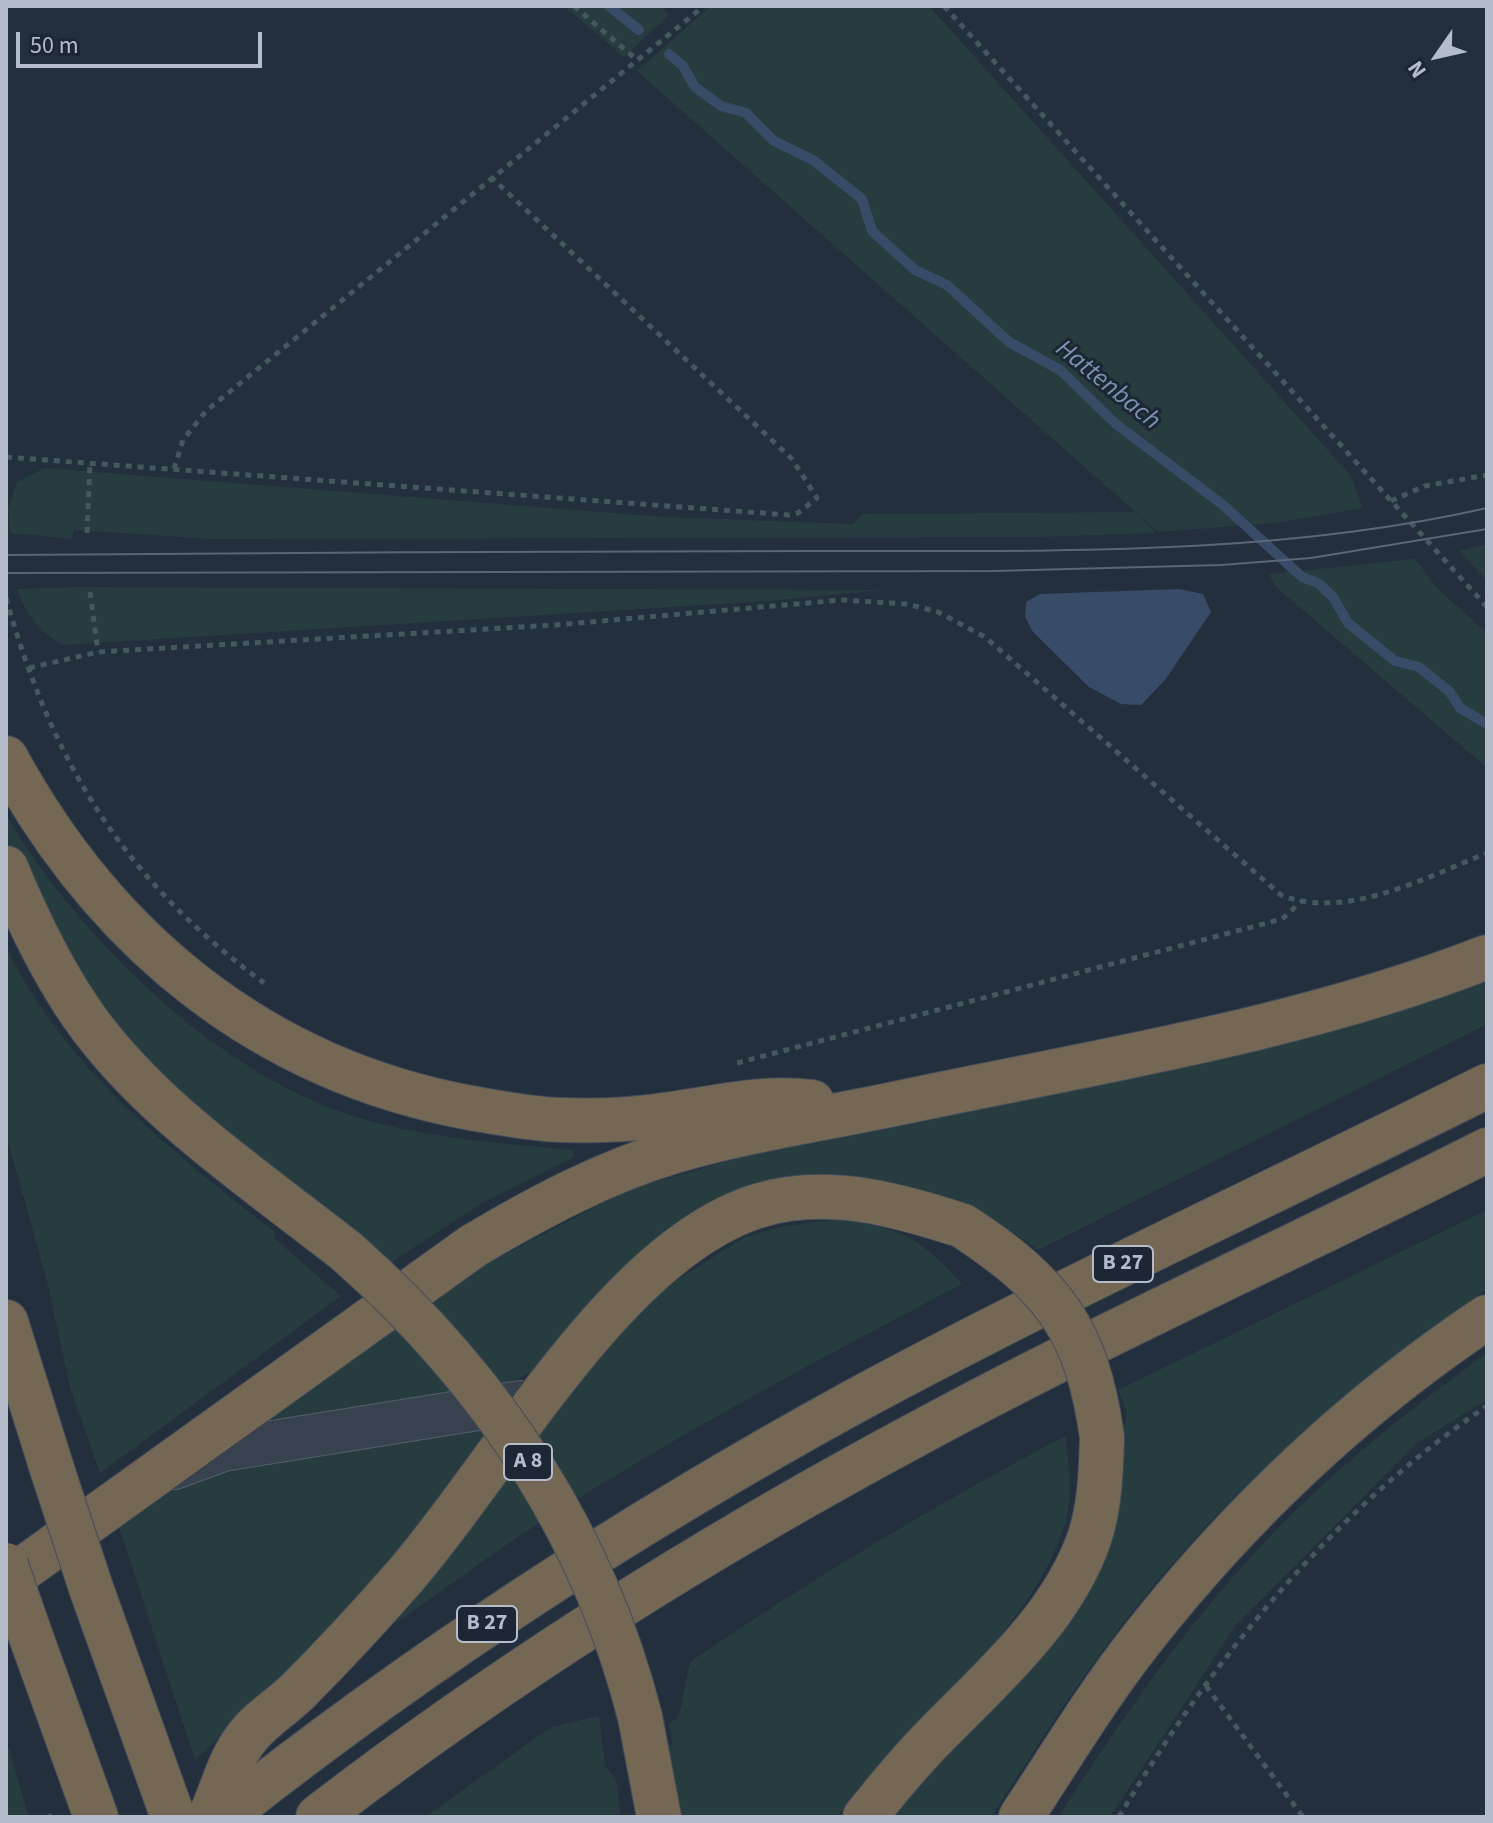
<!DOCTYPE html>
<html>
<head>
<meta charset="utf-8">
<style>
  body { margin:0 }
  #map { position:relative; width:1493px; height:1823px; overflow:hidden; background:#242f3e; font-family:"Source Sans 3",sans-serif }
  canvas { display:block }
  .frame { position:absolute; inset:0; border:8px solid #b4bcc9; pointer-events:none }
  .north { position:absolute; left:1397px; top:16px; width:80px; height:80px; -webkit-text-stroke:6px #1d2633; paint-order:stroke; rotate:236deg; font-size:22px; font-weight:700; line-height:32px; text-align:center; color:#b4bcc9 }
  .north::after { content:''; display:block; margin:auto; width:28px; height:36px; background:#b4bcc9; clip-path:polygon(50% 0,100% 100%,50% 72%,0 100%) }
  .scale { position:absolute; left:16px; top:32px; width:246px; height:36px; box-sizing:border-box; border:4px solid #b4bcc9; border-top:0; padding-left:10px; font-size:24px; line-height:28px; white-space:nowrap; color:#b4bcc9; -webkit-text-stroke:6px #1d2633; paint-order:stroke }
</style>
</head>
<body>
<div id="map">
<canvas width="1493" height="1823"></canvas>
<div class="frame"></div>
<div class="north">N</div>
<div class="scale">50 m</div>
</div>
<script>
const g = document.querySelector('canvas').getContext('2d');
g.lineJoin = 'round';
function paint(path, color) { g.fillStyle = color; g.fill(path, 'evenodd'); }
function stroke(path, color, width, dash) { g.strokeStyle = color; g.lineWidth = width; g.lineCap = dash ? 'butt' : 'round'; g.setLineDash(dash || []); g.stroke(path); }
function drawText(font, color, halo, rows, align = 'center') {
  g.font = font + ' "Source Sans 3",sans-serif'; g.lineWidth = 6; g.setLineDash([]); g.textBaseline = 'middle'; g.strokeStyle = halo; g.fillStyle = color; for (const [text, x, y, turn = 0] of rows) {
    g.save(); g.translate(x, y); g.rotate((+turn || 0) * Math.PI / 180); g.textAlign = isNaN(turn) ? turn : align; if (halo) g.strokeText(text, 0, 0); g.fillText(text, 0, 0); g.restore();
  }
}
const green = new Path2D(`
  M564,6H660L669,15L624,57Z
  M711,6H929L1351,476L1363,508L1275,523L1158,532L637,71Z
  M44,468L664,517L853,524L862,514L1136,512L1156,533L1038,537L213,539L74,530L72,539L10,533L8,509L17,482Z
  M1487,544V581L1459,551Z
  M1415,559L1438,589L1487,633V768L1276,587L1269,574Z
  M74,587L882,590L768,601L63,645C38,631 27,616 17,589Z
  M6,815C80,940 221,1078 363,1119C431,1139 503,1143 573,1150L574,1157L482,1203L390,1263L220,1133L100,1011L31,899L6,837Z
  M6,947C65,1068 172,1152 275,1232L274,1238L341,1296L100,1473L70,1387L48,1285L6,1134Z
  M1487,981V1024L1038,1250L1014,1233L973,1213L774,1186L543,1366L506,1384L286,1429L272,1418L484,1265L630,1189L746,1156L1223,1058L1385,1015Z
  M1487,1210V1289C1333,1393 1192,1522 1085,1675C1052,1721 1022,1770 991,1817H888L1112,1492L1127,1413L1118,1390Z
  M839,1219C903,1229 918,1236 962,1284C812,1363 663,1442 521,1535C479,1563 438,1594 396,1623L393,1614L613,1336L671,1284L745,1237L785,1226Z
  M1487,1353V1400L1417,1443L1235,1626L1110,1817H1058C1114,1731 1172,1645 1241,1568C1313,1486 1399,1417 1487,1353Z
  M496,1424L352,1614L195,1760L119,1527L194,1474Z
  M1065,1436C1069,1464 1073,1493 1066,1521C1039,1617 923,1718 855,1792L838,1817H677L663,1746L673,1745L669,1724L679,1716L690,1662C811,1579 935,1505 1065,1436Z
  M599,1716L605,1766L616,1779L621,1817H425L551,1727Z
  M6,1739L28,1814L32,1817H6Z`);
const water = new Path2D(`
  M1179,589L1203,594L1211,612L1165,680L1141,705L1121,704L1089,687L1033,632L1025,617L1026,602L1040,594Z`);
const stream = new Path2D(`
  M609,6L639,30
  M669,54L683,66L695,87L721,106L746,113L774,141L813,160L862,199L872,231L915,270L947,285L1009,342L1060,370L1116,424L1223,505L1302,577L1318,583L1333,597L1348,623L1395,661L1419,667L1450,692L1460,708L1487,724`);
const path = new Path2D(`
  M574,6L637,60
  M944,6L1487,607
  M6,457L789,515L798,513L817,498L792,459L491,177
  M174,469L183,440L206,411L704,6
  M1391,501L1425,486L1487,475
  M87,533L90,462
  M90,592L98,652
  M6,598C53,764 124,880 264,983
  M29,668L98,652L555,625L842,600L907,604L938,612L985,637L1281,895C1345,921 1427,877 1487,853
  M737,1063L1282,919L1302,901
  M1206,1686L1303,1817
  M49,1814L50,1817
  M1119,1817C1213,1658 1333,1510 1487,1406`);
const minor = new Path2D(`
  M174,1468L223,1450L521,1402`);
const highway = new Path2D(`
  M6,758C106,942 263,1070 471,1108C500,1113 531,1119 561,1120C592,1121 626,1120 657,1116C710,1110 759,1095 812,1102
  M6,868C27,919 51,969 82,1014C147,1108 257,1181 346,1251
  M6,1322L53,1472
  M6,1581L473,1246C537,1208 604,1172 675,1151C747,1130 822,1119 894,1104C1092,1062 1298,1031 1487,957
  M91,1588L173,1817
  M30,1634L96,1817
  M640,1717L659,1817
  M210,1817C221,1793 229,1761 245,1740C258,1721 282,1707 298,1691C335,1654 371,1615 405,1576C500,1467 619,1246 761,1205C828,1185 899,1205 963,1226
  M223,1817C421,1660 634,1522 855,1401C1062,1289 1277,1191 1487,1086
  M318,1817C506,1672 708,1546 917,1434C1103,1333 1298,1246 1487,1150
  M865,1817C888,1788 911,1760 937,1734C993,1677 1062,1617 1089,1539C1100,1507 1101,1471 1102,1437
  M1021,1817C1060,1758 1097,1696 1141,1640C1239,1515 1355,1405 1487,1317`);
const tram = new Path2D(`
  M6,555C274,552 543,552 811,551C1036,550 1267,558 1487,508
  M6,573L993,571L1221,565L1311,558L1487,529`);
const highwayBridge = new Path2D(`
  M963,1226C1053,1285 1087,1329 1102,1437
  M346,1251C489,1377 593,1532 640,1717
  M53,1472L91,1588
  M6,1565L30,1634`);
const shields = [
  [1123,1264,60],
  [528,1462,48],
  [487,1624,60]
];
const shieldNames = [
  ["B 27",1123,1264],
  ["A 8",528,1462],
  ["B 27",487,1624]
];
const waterNames = [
  ["Hattenbach",1107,386,39]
];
paint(green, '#263c3f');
paint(water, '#394c67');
stroke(stream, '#394c67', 10);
stroke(minor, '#565f6c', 44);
stroke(highway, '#434c59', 46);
stroke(path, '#44595c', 5, [6, 6]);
stroke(minor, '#38414e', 42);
stroke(highway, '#746855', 44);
stroke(tram, '#5a6575', 2);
stroke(highwayBridge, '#434c59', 46, []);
stroke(highwayBridge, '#746855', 44);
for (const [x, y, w] of shields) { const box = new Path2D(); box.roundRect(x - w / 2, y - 18, w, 36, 6); g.fillStyle = '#1d2633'; g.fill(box); stroke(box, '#b4bcc9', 2); }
drawText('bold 22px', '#b4bcc9', null, shieldNames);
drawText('italic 26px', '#7c92b1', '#1d2633', waterNames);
</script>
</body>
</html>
